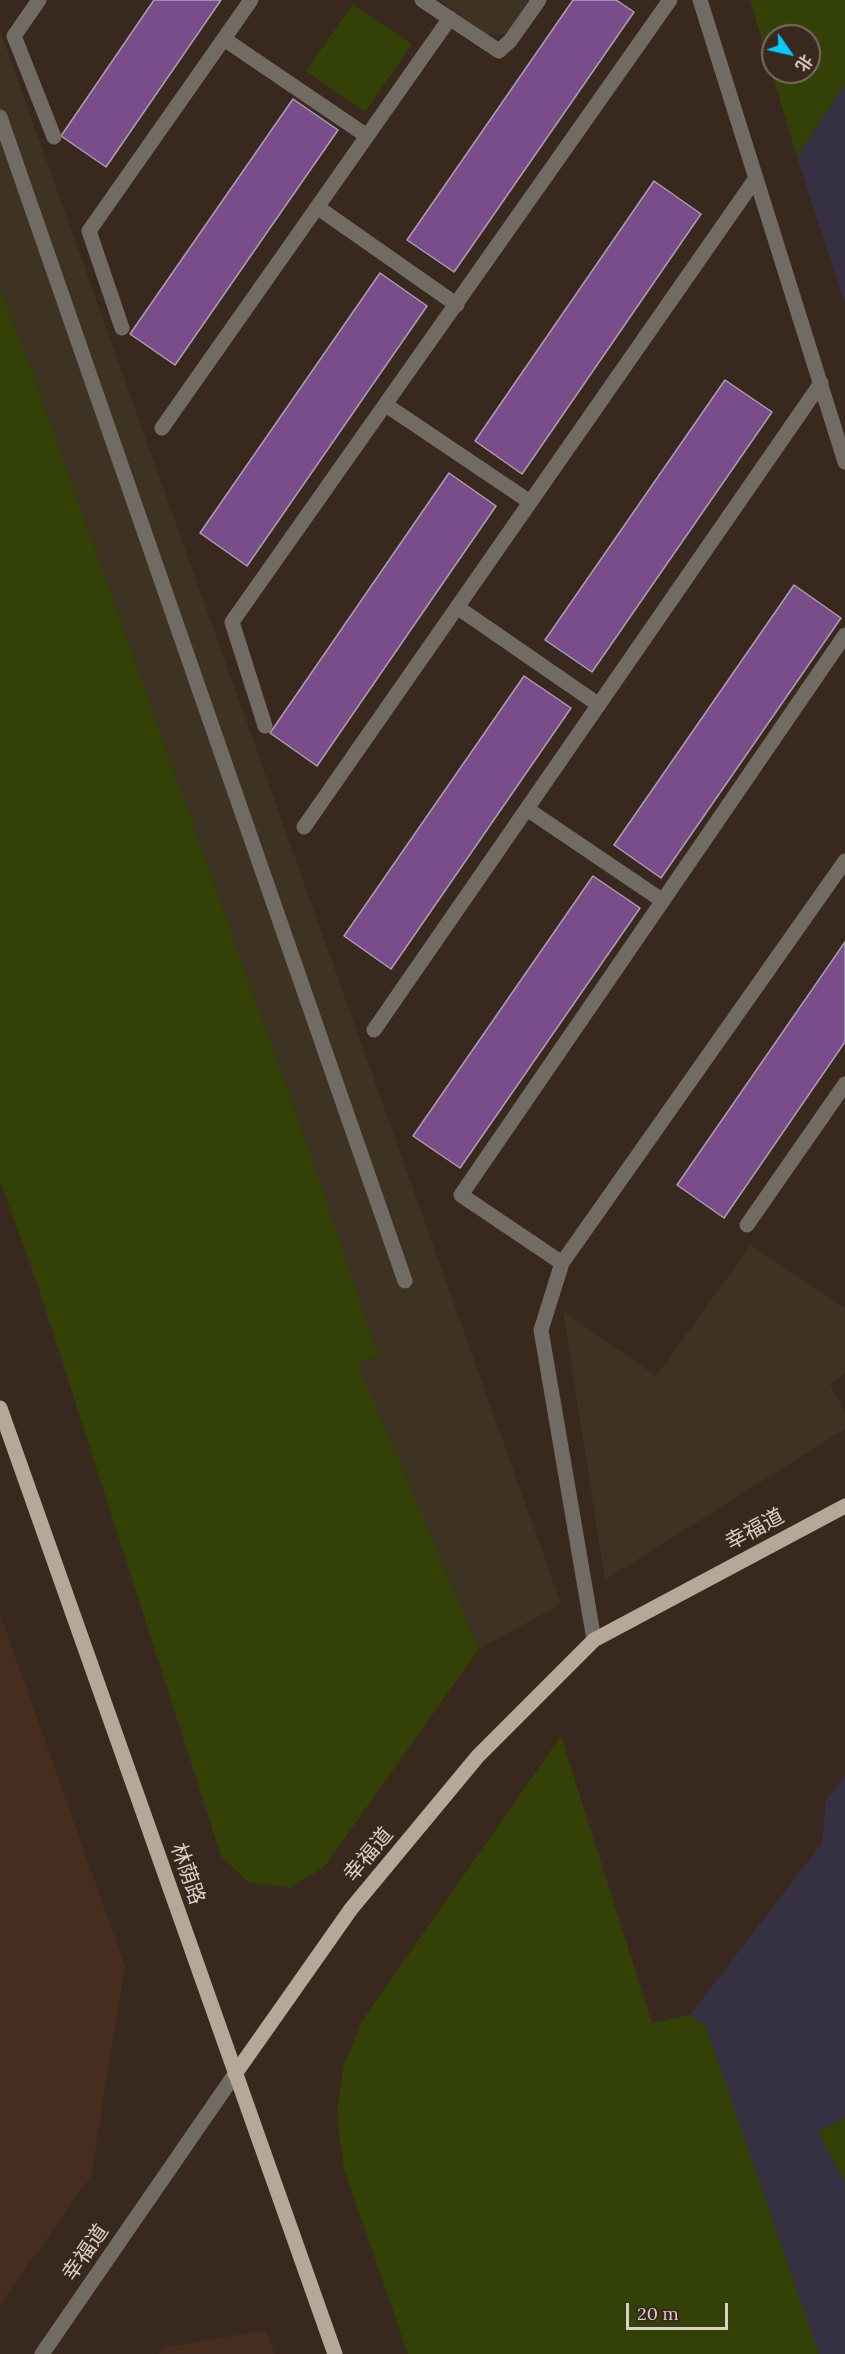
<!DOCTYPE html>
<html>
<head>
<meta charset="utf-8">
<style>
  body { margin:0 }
  #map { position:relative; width:845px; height:2354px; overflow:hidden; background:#39281e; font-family:Lora,"Noto Sans SC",serif }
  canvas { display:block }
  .north { position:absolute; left:761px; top:24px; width:60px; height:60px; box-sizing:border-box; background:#39281e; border:2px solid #7a6b62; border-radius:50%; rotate:124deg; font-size:16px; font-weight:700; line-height:24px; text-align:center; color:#dbd0c9 }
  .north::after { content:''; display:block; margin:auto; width:21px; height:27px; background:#00cbf9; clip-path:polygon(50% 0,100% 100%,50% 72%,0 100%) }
  .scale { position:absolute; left:626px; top:2303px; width:102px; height:27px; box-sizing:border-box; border:3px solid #dbd0c9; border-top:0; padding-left:8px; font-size:18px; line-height:21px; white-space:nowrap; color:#dbd0c9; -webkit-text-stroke:4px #39281e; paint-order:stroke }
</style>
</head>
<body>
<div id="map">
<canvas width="845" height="2354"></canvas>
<div class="north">北</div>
<div class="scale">20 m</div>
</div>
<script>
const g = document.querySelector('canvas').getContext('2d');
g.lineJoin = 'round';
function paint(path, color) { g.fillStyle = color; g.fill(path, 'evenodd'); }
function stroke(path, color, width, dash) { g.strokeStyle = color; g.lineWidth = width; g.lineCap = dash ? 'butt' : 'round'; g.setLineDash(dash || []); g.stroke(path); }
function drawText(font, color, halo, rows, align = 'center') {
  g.font = font + ' Lora,"Noto Sans SC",serif'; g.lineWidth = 4.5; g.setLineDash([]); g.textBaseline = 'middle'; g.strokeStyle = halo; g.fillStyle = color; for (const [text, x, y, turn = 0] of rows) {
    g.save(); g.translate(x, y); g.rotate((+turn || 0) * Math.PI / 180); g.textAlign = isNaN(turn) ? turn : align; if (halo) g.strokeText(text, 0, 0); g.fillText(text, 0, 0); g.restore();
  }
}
const commercial = new Path2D(`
  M439,0H531L505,34L488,35Z
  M0,30L561,1604L479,1649L356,1361L378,1356L320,1181L25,352L0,288Z
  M751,1245L845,1308V1373L830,1384L845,1413V1429L605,1580L563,1311L656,1376Z`);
const built = new Path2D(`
  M0,1614L125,1966L91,2176L0,2305Z
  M266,2330L275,2354H159L163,2348Z`);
const education = new Path2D(`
  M845,84V304L797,157Z
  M845,1776V2354H819L690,2015L822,1843L826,1800Z`);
const green = new Path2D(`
  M750,0H845V84L797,157ZM773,36H809V72H773Z
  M353,4L412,44L365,112L306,71Z
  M0,288L25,352L320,1181L378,1356L357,1362L479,1649L324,1867L290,1888L248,1882L221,1856L37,1283L0,1181Z
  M561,1736L652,2023L690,2015L706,2027L819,2354H408L344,2169L337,2115L343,2068L362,2021Z
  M845,2118V2183L818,2132Z`);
const building = new Path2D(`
  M154,0H221L106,167L61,136Z
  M573,0H616L634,12L454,272L407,240Z
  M293,99L338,130L175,365L130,334Z
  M654,181L701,214L522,474L475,441Z
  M380,273L427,306L247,566L200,533Z
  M725,380L772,412L592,672L545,640Z
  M449,473L496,506L317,766L270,733Z
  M794,585L841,618L661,878L614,845Z
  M524,676L571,708L391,969L344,936Z
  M593,876L640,908L460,1168L413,1136Z
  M845,942V1042L724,1218L677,1185Z`);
const minor = new Path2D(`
  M39,0L14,36L54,137
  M422,0L499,51L510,41L539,0
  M700,0L845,462
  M224,39L367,136
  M0,117L405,1281
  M317,207L457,305
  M122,328L89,231L251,0
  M386,405L530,502
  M162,428L450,18
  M457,607L599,705
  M265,726L232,622L670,0
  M527,809L663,901
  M304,827L756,178
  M374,1030L821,383
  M747,1225L845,1084
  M562,1263L461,1195L845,635
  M594,1640L541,1330L562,1263L845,861
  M42,2354L235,2074`);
const major = new Path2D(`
  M0,1408L335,2354
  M235,2074L351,1909L478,1756L594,1640L845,1506`);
const streetNames = [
  ["幸福道",755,1530,-28],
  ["幸福道",369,1855,-50],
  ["林荫路",187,1874,71],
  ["幸福道",86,2253,-55]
];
paint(commercial, '#3e3223');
paint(built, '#452e20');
paint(education, '#363142');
paint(green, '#334107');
paint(building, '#784d89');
stroke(building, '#ac9fb2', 1.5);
stroke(minor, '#716b63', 15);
stroke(major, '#b4a999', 15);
drawText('21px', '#dbd0c9', '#39281e', streetNames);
</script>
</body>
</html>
